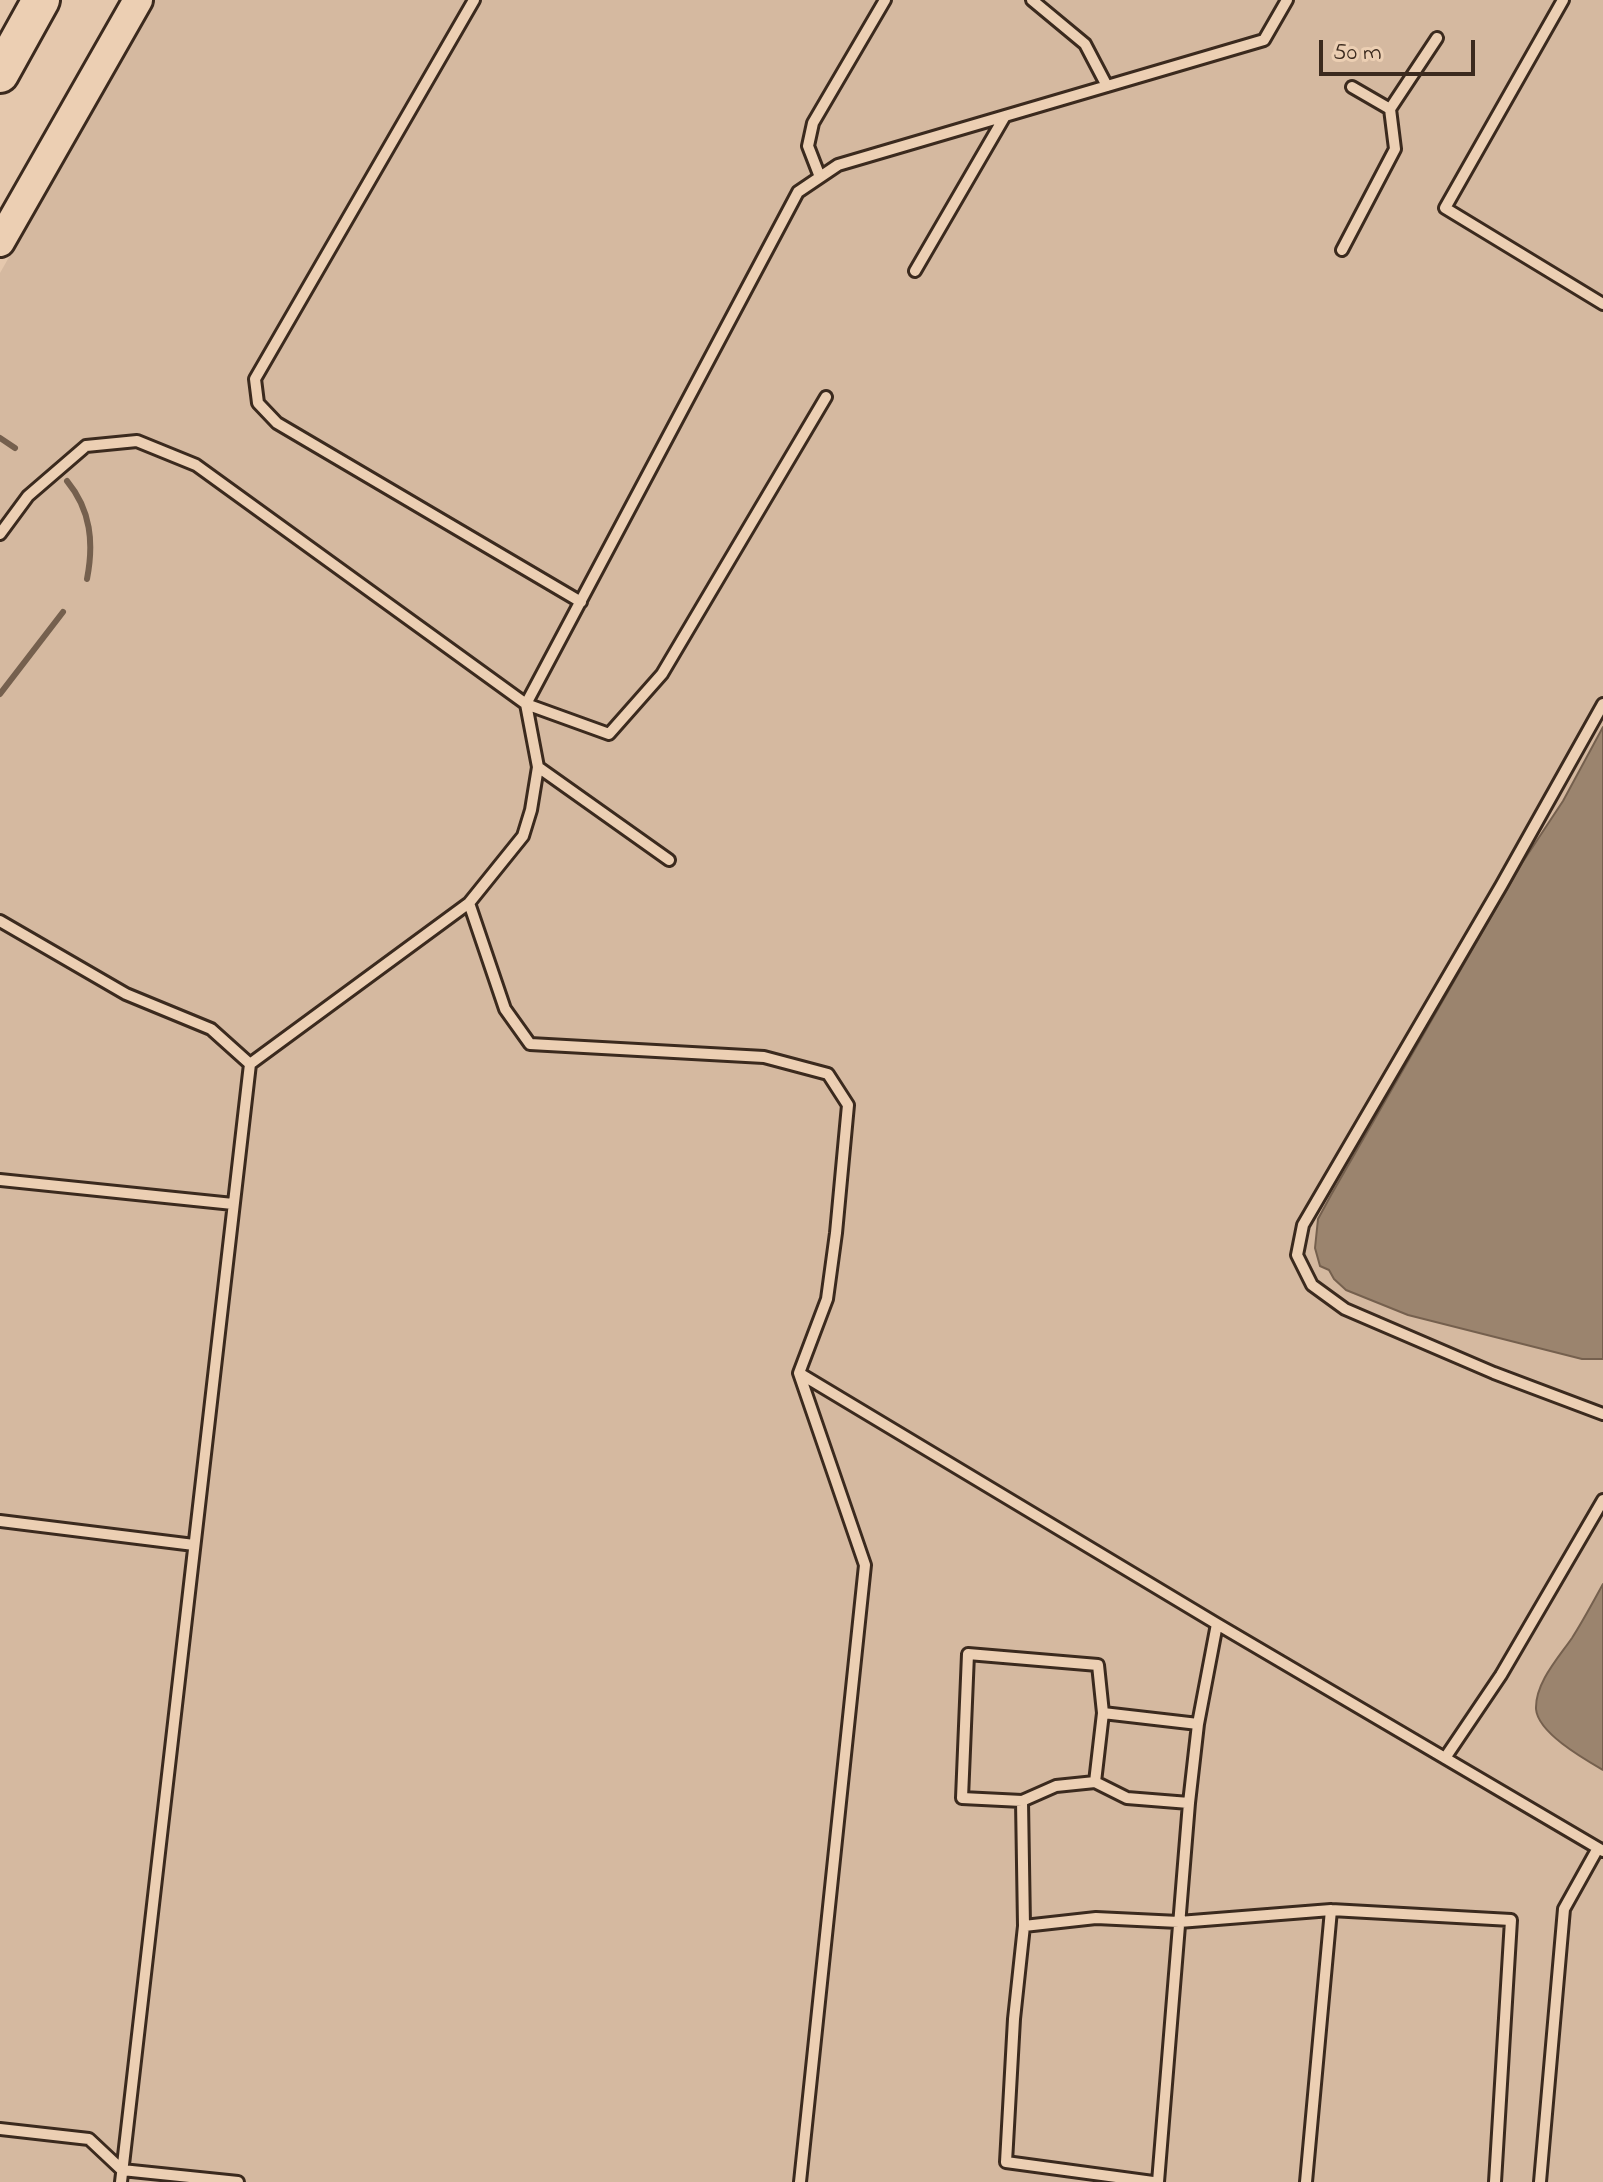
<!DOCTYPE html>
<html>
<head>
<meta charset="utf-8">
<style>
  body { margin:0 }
  #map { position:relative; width:1603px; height:2182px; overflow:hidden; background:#e5c8ad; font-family:"Indie Flower",sans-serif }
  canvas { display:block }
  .scale { position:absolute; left:1319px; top:40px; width:156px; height:36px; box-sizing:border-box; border:4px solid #3b2a1e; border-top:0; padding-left:10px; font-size:24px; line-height:28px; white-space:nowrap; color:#3b2a1e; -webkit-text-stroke:6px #eccfb3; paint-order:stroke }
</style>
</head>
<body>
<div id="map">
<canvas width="1603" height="2182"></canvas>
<div class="scale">50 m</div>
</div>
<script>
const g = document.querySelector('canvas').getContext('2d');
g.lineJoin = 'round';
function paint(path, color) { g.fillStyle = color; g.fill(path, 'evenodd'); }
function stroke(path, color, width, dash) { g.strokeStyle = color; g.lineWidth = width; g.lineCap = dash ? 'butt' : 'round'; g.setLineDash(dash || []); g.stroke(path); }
const built = new Path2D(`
  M155,0H1603V2182H0V273Z`);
const water = new Path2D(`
  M1603,727V1359H1582L1408,1315L1346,1290L1334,1279L1329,1270L1320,1266L1315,1248L1318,1219L1331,1195L1522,863L1563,801Z
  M1603,1584V1770C1584,1759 1538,1733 1536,1709C1535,1683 1559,1657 1572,1638C1583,1621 1593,1602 1603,1584Z`);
const stream = new Path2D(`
  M0,438L15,448
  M67,481C91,510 94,543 87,579
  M0,694L63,612`);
const lane = new Path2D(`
  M474,0L255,379L258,403L277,423L581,602
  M1032,0L1085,44L1107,86
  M1563,0L1445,208L1603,304
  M1352,87L1390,109
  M820,177L808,146L813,123L885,0
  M1342,250L1395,149L1390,109L1437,38
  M915,271L1005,116
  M0,534L28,496L86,446L137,441L196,465L526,704L609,734L662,674L826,397
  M1603,704L1501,886L1303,1225L1297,1255L1312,1285L1345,1309L1494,1373L1603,1414
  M538,767L669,860
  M0,921L126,994L211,1029L250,1064L121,2182
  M250,1064L469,903
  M0,1180L233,1204
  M799,1373L1217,1624L1603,1851
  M0,1521L194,1545
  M1103,1713L1198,1724
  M1445,1758L1501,1675L1603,1500
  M1095,1782L1103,1713L1098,1665L968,1654L962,1798L1022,1801L1056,1786L1095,1782L1127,1798L1189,1803
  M1022,1801L1024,1926L1014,2019L1006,2162L1153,2182
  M1024,1926L1096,1918L1179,1922L1331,1910L1511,1920L1495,2182
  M0,2129L89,2139L122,2170L238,2182
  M800,2182L865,1565L799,1373L827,1299L836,1233L848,1105L828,1074L764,1057L530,1044L505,1009L469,903L523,836L531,810L538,767L526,704L798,192L838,165L1264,40L1287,0
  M1158,2182L1189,1803L1198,1724L1217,1624
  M1306,2182L1331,1910
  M1540,2182L1564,1909L1598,1848`);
const secondary = new Path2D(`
  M0,242L138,0`);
const highway = new Path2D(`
  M0,74L41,0`);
paint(built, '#d5b9a0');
paint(water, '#9b846e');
stroke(water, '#75604e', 2);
stroke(stream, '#75604e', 6);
stroke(lane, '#3b2a1e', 16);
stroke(secondary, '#3b2a1e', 34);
stroke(highway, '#3b2a1e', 42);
stroke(lane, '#eccfb3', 10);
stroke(secondary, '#eccfb3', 28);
stroke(highway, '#eccfb3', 36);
</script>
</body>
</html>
